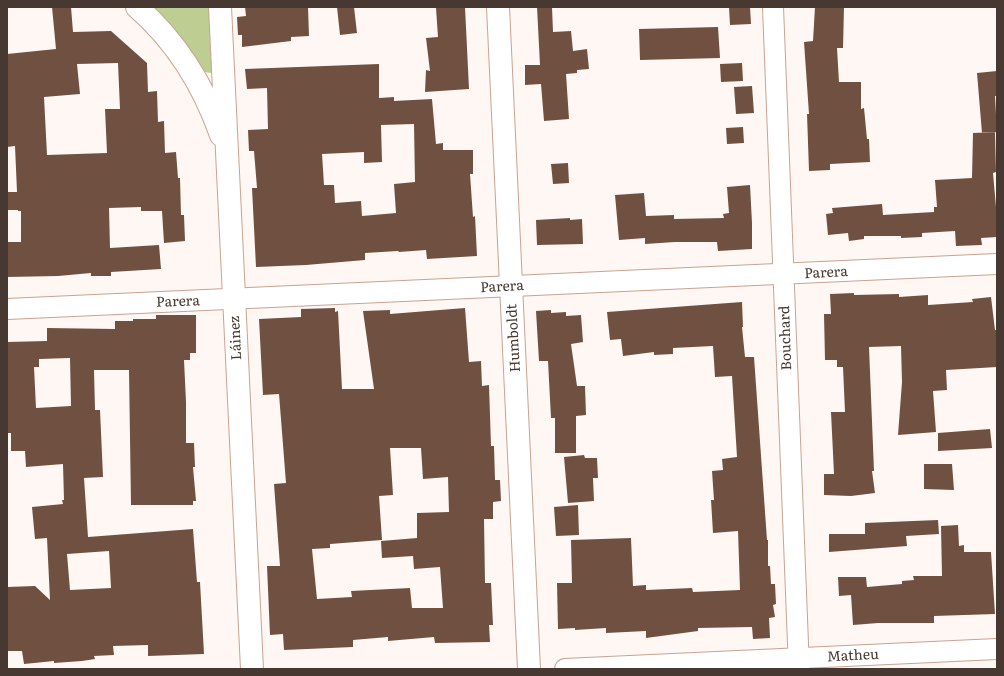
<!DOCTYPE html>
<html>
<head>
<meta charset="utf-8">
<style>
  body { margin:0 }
  #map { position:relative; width:1004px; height:676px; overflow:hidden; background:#fff7f3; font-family:Literata,serif }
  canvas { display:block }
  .frame { position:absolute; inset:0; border:8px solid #473931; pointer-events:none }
</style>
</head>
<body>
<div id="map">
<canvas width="1004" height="676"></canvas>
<div class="frame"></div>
</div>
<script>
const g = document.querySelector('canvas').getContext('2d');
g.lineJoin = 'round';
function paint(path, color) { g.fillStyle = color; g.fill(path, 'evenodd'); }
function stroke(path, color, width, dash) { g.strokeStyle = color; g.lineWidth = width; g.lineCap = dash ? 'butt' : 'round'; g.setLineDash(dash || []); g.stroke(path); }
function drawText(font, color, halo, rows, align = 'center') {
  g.font = font + ' Literata,serif'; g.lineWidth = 4; g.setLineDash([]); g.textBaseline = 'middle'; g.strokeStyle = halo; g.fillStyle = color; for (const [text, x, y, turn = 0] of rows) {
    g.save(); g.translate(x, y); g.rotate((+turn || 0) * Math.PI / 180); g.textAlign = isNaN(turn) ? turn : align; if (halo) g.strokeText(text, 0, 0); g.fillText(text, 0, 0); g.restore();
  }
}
const green = new Path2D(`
  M145,7H211L213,70L211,73L204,72Z`);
const building = new Path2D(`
  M52,7H71L73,32L111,31L147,63L148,92L157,91L158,122L164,121L165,153L176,152L178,178H180L181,215H184L185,241L164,243L162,211H141V207L109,208L110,248L159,245L161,269L111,272V276H91V273L58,276L7,277V242H21V211H18V210H7V192H17L15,146L7,147V54L56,49ZM118,63L120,109H105L107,153L47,155L44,97L80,94L77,64Z
  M245,7H308L309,36L291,37V41L242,47V35H238L237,17L246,16Z
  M337,7H354L357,33L340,35Z
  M465,7L469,89L425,92L426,70L430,71L426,38L438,37L436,8Z
  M537,7H552L553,32L571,31L573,51L587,49L589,69L577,70V73L566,74L569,119L544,121L541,84L525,85V65H540Z
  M729,7H750L751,24L730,25Z
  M815,7H844L843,48H837L839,82H861V109L864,108L867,139H869L870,162L830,164V170L809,171L807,114H809L804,42L813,41Z
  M718,27L720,58L640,60L639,29Z
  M742,63L743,81L721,82L720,64Z
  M379,64V98L394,97V101L432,99L436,144L443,143V150H473V174H470L473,217L475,216L477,256L427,259L426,250L399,252L398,251L365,253V260L306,265L256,267L252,188H257L254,151H249L248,130L268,129L267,88L247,89L245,69ZM414,124L415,182L394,184L396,213L362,216L361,201L335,203L334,185H324L322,154L364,152V163L382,162L381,125Z
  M997,71V96H995L997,132L982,133L977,73Z
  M752,86L754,113L736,114L734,87Z
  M743,127L744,143L727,144L726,128Z
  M995,132L996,172L993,173L996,207H997V237L981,238L982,245L956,246L955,231L922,233V237L901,238V236H864V239L849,241L848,233L828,235L826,214L833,213L832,208L882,204L883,215L934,212V207H937L935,180L972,178L973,133Z
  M568,163L569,183L553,184L551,164Z
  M750,185L752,223V249L718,251L717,242H675L645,244V238L619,240L615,195L644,193L646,216L674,215V219L724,218L723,214L729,213L727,187Z
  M570,218V220L582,219L583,244L537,245L536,220Z
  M854,293V295L899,294V297L928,295V305L973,302L972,299L991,297L995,330H997V367L946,370L947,390L933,391L936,432L898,435L902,382L901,346L869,347L874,471H872L875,493L851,496L824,495V474H834L831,412H845L843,367H837V360H825L824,314H831L830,294Z
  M742,302L743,327H742L745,357H754L767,540H768V566H770L771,584H775L776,604L773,605L775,617L769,618L770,638L753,639L752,627L698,628V631L646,638V631L606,633V628L575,630V628L558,629L557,583H572L571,540L631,538L633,586L646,585V590L692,588L693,592L740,590L738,531L713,533L711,500H714L712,471L723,470L722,459L737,457L732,376L715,377L713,346L673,348V354L654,355V352L623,356L621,339L610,340L607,312Z
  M335,308V312L338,311L342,389H374L363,311L390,310V314L465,308L469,362L481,361L482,386L489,385L491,446H494L495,480H500L501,501L493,502V519H484L485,583H491L493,625H489L490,642L435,643L434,637L388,641V637L353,640V647L284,650L283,634L270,635L267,566H280L274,484L286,483L279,394L263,395L259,319L301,317V309ZM390,448H421L423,479L448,477L449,512L417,513V538L381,541L382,558L413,556L414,569L440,567L443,608H412L410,588L351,591L352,597L317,599L312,549L330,548V544L382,540L379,496L393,495Z
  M551,310V313L566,312V316L581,315L583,342L571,344L577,386H585L586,415L576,416V453H555V418H551L548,361H539L536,311Z
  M156,315H196V353H190V360H184L186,402V443H194L195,467H193L196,501H193V505H131L129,370H94L95,410H100L103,477L84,478L88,537L193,529L197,582H200L204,654L148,656V645L113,646L114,655L94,656L95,659L82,661L54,663V661L24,664L22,651H7V587L35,586L50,600L47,538L35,539L32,507L63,504L62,500H64L63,464L26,467L25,451H11V433H7V342L47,341V328L115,329V321H133V319H156ZM70,358L71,406L36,408L34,367H39V359ZM109,551L111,588L70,590L67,554Z
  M990,429L992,448L938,451V433Z
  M584,455L585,458H597L598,478H593L594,501L568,503L564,457Z
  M924,464H952L954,490L924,489Z
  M578,505L579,535L556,536L554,507Z
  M938,520L939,534L906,536L907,546L829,552V534H865V523Z
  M958,525L959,546L964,545V552H991L995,614L934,616V623H878L853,625L851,595L839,596L838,577H866L867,587L902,584V581L914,580L913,576H942L941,526Z`);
const minor = new Path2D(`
  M773,7L799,669
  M7,309L997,264
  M565,669L997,649`);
const major = new Path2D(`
  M137,7C177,42 203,84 221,135
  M220,7L252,669
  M498,7L529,669`);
const streetNames = [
  ["Parera",826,273,-3],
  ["Parera",502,287,-3],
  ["Parera",178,302,-2],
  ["Láinez",236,338,-93],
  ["Humboldt",514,338,-93],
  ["Bouchard",786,338,-92],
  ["Matheu",853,656,-3]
];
paint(green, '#bece92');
paint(building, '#705141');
stroke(minor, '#c7a392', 22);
stroke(major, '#c7a392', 24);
stroke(minor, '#fff', 20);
stroke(major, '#fff', 22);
drawText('14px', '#473931', '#fff', streetNames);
</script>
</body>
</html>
